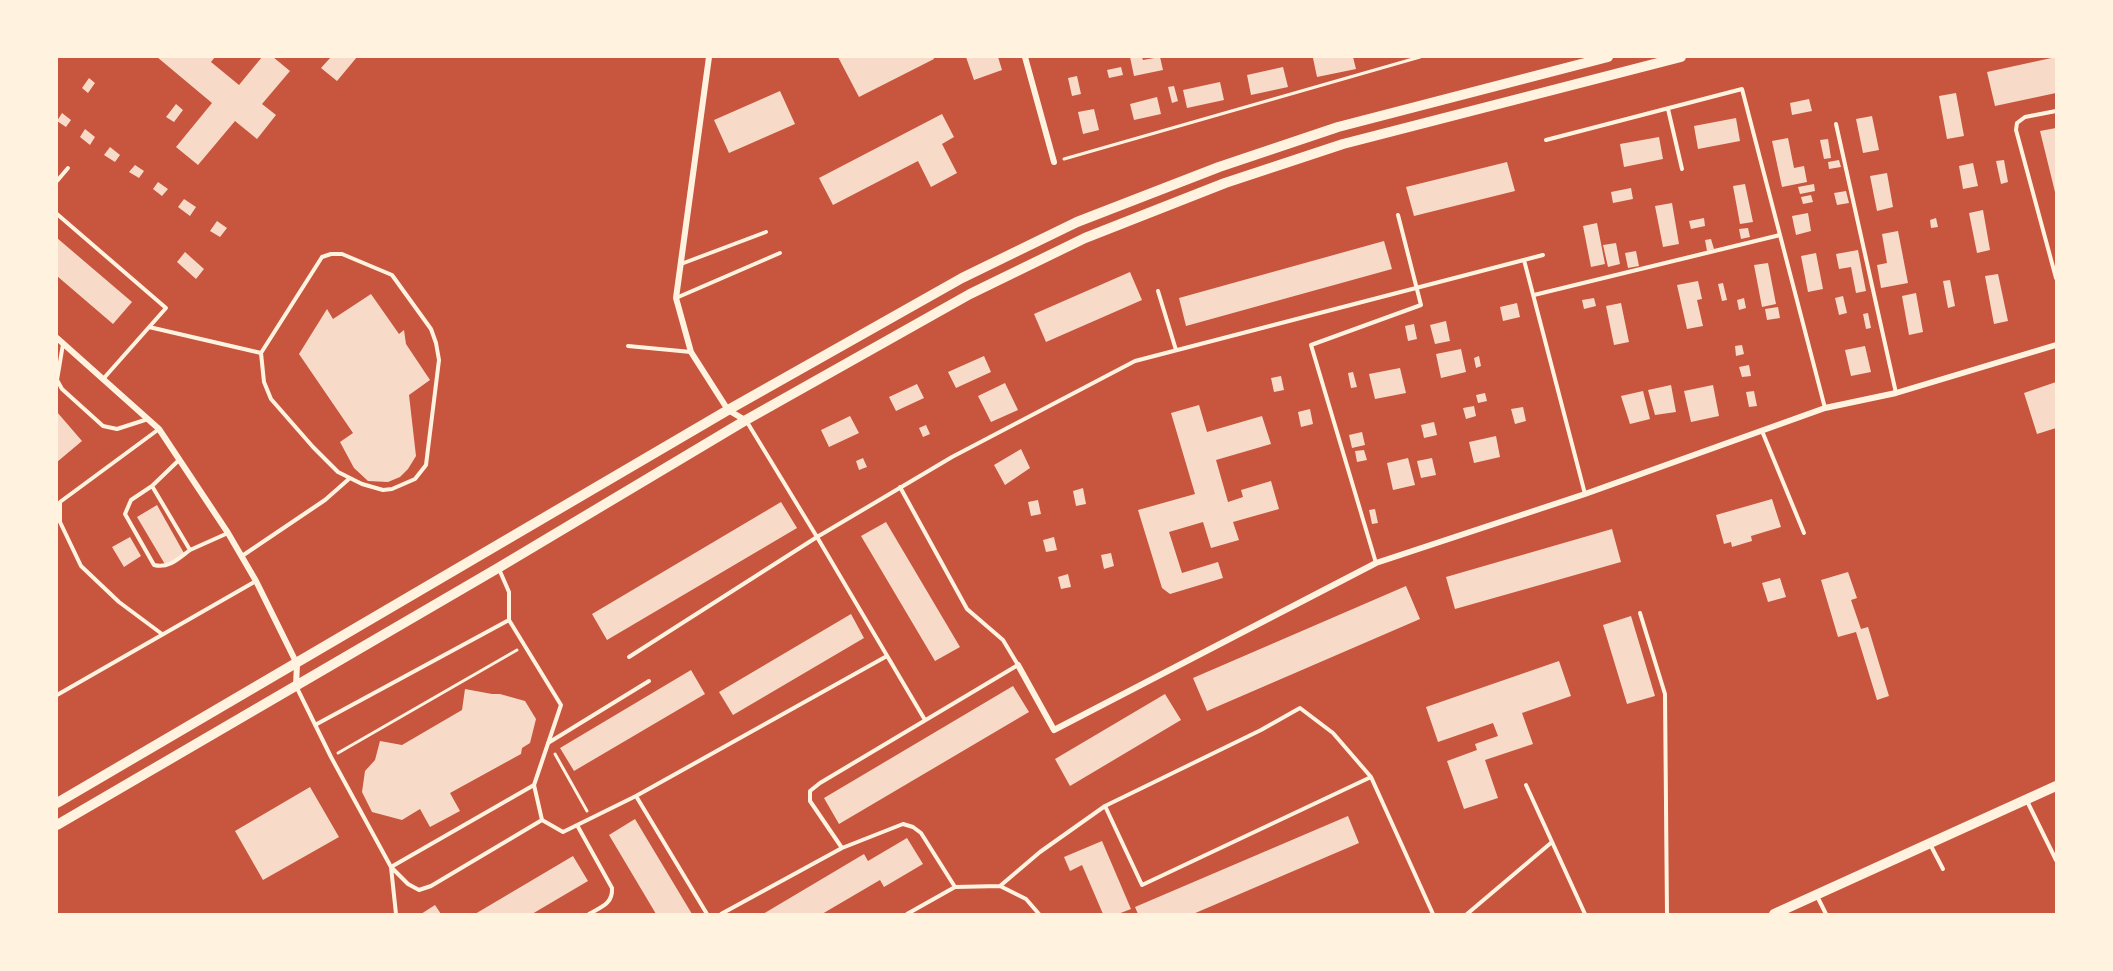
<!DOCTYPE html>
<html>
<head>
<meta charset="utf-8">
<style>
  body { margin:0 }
  #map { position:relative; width:2113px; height:971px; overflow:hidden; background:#c8553d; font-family:"Source Sans 3",sans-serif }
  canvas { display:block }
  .frame { position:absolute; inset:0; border:58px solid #fff3e0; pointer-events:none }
</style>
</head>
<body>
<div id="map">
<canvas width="2113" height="971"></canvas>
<div class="frame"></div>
</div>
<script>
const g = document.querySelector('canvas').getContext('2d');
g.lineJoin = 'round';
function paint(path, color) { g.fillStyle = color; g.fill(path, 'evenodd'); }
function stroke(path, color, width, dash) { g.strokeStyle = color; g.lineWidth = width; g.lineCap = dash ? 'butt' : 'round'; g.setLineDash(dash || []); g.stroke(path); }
const building = new Path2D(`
  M157,57H215L211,62L239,85L262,57H273L290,71L262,104L276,115L257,139L235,121L198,165L176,147L212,103Z
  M331,57H357L337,81L321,68Z
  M838,57H933L934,59L859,97Z
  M966,57H998L1002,70L974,80Z
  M1130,57H1142L1143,60L1160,57L1163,70L1134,76Z
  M1353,57L1356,69L1317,77L1313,58Z
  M2056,57V93L1995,106L1987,72Z
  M1121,67L1123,75L1109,78L1107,70Z
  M1283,67L1288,87L1251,95L1247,75Z
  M1077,76L1081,94L1072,96L1068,78Z
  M89,78L95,83L88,93L82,88Z
  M1220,82L1224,100L1187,108L1183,90Z
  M1174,86L1178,101L1172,103L1168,87Z
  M780,91L795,124L729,153L714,120Z
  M1956,93L1964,136L1947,139L1939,96Z
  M1157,97L1161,114L1134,120L1130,104Z
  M1809,99L1812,111L1792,115L1790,103Z
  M176,104L183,110L174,122L166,117Z
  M1094,109L1099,130L1083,134L1078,112Z
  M62,113L71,120L66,127L57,121Z
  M942,114L954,137L942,144L957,173L931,187L918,161L833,205L819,178Z
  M1872,116L1879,150L1863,153L1856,119Z
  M1736,118L1740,141L1698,149L1694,126Z
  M2056,128V192H2055L2040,131Z
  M85,129L95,137L90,145L80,137Z
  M1659,137L1663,159L1624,167L1620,144Z
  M1788,138L1794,168L1804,166L1807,182L1782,187L1772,141Z
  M1828,139L1831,158L1824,159L1820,140Z
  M110,147L120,155L115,162L104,155Z
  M1839,160L1841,167L1829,169L1828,162Z
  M2004,160L2008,182L2001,184L1996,161Z
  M1507,162L1515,191L1414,216L1406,187Z
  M1973,163L1978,186L1963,189L1959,166Z
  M135,165L144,171L139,178L129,172Z
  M1887,173L1893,207L1877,211L1870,176Z
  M158,182L168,189L162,196L153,189Z
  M1745,184L1753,222L1740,224L1733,186Z
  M1814,184L1815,191L1800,194L1798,187Z
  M1631,188L1633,199L1613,203L1611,192Z
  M1846,191L1849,203L1837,205L1834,193Z
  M1811,195L1813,202L1803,204L1801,197Z
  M184,199L196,207L190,216L178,207Z
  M1672,203L1679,244L1663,247L1655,206Z
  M1983,210L1990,250L1977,253L1969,213Z
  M1808,213L1811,231L1796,235L1792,216Z
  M1704,218L1705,226L1691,229L1689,221Z
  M1936,218L1938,227L1931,228L1930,220Z
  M217,221L227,228L220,237L210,231Z
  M1597,223L1605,264L1591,267L1583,226Z
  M1748,228L1750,237L1741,239L1739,229Z
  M1898,231L1908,283L1881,288L1877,265L1887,263L1882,234Z
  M57,238L132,302L113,324L57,276Z
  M1711,239L1714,249L1707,251L1705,240Z
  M1384,241L1392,269L1186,326L1179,298Z
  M1616,243L1620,264L1608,267L1603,245Z
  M1858,250L1866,291L1856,293L1851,267L1839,269L1836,254Z
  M1636,251L1639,266L1628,268L1625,253Z
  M185,252L204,269L196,279L177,262Z
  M1816,253L1823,289L1808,292L1801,256Z
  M1768,263L1776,304L1762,307L1754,265Z
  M1130,272L1142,300L1046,342L1034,314Z
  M1998,274L2008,321L1994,324L1985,276Z
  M1950,280L1955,306L1948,308L1943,281Z
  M1698,281L1702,299L1697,300L1703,326L1687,329L1677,285Z
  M1723,283L1727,300L1722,301L1718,284Z
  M1916,293L1923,332L1909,335L1902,296Z
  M371,294L399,334L404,330L406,344L430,380L409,395L416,456L408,469L400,477L388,482L368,481L354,468L340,442L353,433L299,354L327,309L333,319Z
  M1843,296L1847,313L1839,315L1835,298Z
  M1594,298L1596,306L1584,309L1582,300Z
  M1744,298L1746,308L1739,310L1737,300Z
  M1517,303L1520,317L1503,321L1500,307Z
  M1621,303L1629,342L1614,345L1606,306Z
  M1778,307L1780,318L1767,320L1765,309Z
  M1868,313L1871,328L1866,329L1863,314Z
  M1446,321L1450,341L1435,344L1430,325Z
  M1414,324L1417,339L1408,341L1405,326Z
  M1742,345L1744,354L1736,356L1735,346Z
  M1865,346L1871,372L1851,376L1845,350Z
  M1461,349L1466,372L1441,378L1436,354Z
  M984,356L991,372L956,388L948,372Z
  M1479,356L1481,366L1476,368L1474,358Z
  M1749,365L1751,376L1742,377L1739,367Z
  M1400,368L1406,393L1375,399L1369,374Z
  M1353,372L1357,387L1351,388L1348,373Z
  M1281,376L1284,390L1274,392L1271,378Z
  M2056,382V428L2037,434L2024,393Z
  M1005,383L1018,410L991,422L978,396Z
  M917,384L924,398L896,411L889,397Z
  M1671,385L1676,412L1655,415L1648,390Z
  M1713,385L1719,416L1691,422L1684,391Z
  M1643,391L1650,419L1630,424L1621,396Z
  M1754,391L1757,406L1749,407L1746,392Z
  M1485,393L1487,401L1478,403L1476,395Z
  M1199,405L1207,432L1262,416L1271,444L1216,460L1228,502L1243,497L1241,490L1271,481L1279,509L1233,522L1239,540L1211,548L1203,522L1169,532L1182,573L1218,562L1223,578L1170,594L1162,588L1138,510L1195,494L1171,413Z
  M1474,406L1476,416L1466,419L1463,408Z
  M1523,407L1526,421L1515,424L1511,409Z
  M1310,409L1313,424L1301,427L1298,412Z
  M57,412L82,441L57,462Z
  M850,416L859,433L829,447L821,430Z
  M1434,422L1437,435L1424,438L1421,425Z
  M926,425L930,434L923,437L919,428Z
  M1362,432L1365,445L1352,448L1349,435Z
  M1496,436L1500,457L1474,463L1469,442Z
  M1021,449L1030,468L1005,485L994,465Z
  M1364,450L1367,460L1357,462L1355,451Z
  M863,458L867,467L859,470L856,461Z
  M1408,458L1415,485L1393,490L1387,463Z
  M1432,458L1436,475L1421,478L1417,461Z
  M1083,488L1086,504L1076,506L1073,491Z
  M1772,499L1781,527L1751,536L1752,541L1732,547L1731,542L1724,544L1716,515Z
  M1038,500L1041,514L1031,516L1028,502Z
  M781,502L797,528L607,640L592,614Z
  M157,505L185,555L166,566L137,517Z
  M1375,509L1378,523L1372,524L1369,510Z
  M886,522L960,647L935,661L861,536Z
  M1612,529L1621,562L1455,609L1446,577Z
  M130,537L141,556L124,567L112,547Z
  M1054,537L1057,550L1046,552L1043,540Z
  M1111,553L1114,566L1104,569L1101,555Z
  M1848,572L1857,598L1851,600L1861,629L1868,627L1889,696L1877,700L1856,632L1838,637L1821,580Z
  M1068,574L1071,587L1061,589L1058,577Z
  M1780,578L1786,597L1768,602L1762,583Z
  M1406,586L1420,619L1207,711L1193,678Z
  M851,614L864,638L733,715L719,692Z
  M1631,616L1655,696L1627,704L1603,625Z
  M1559,661L1571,696L1522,713L1533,744L1485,760L1498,798L1464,809L1447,761L1477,750L1475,744L1498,736L1493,723L1438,742L1426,707Z
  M691,670L705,694L574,771L560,748Z
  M1013,686L1029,712L839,824L824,798Z
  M465,689L492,694H500L525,701L536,719L530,743L522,748L521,754L450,793L460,811L430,827L420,809L402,820L372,812L362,792L365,771L375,760L380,741L402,745L462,710Z
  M1165,694L1181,720L1070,786L1055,759Z
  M310,787L339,837L263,880L235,831Z
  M1348,816L1359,843L1193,914H1138L1135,907Z
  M635,819L692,914H656L609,835Z
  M907,838L923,864L884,887L880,880L822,914H763L864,854L868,861Z
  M1102,841L1131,909L1118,914H1103L1082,865L1070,871L1064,857Z
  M573,856L588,881L532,914H475Z
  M435,905L441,914H421Z`);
const path = new Path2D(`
  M1064,159L1420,57
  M338,753L517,650
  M555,754L587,811`);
const service = new Path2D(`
  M1668,109L1682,169
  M2056,111L2025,117L2017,123L2016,130L2056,278
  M1836,124L1896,393
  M1546,140L1742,89L1825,408
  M57,181L68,168
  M57,214L166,308L104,378
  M331,254H342L392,275L431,329L436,343L439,360L426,465L415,479L392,489L383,490L362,484L338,472L313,447L271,399L264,382L261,353L322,257Z
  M1524,260L1585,494
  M681,264L766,232
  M1158,291L1176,350
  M1534,295L1780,235
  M676,298L780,253
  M149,327L261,353
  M63,344L57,380L62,389L103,426L117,429L148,419
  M628,346L691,352
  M747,422L817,537L925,720
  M159,429L60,502V522L81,566L119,602L162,634
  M1762,431L1804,533
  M179,460L152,486L190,550L228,533
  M152,486L131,500L125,514L154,565C169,569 179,558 190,550
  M900,487L967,609L1003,640L1018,665L820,783L810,791V801L842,848L903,824L913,827L921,833L955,887
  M242,556L325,500L350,478
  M1376,563L1311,345L1421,305L1398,215
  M499,569L509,592V620
  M1640,613L1665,694L1667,914
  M629,657L817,537L952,457L1135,361L1543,255
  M296,686L331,757L391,867L408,884L419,890L431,886L542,820L534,785
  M57,695L256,581
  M315,725L509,620L561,705L534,785L391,867L396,914
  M548,743L649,681
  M1526,785L1585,914
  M636,796L887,656
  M2027,801L2056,860
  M1105,806L1142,885L1371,777
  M542,820L563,832L636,796L707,914
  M577,825L612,888C613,904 601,907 589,914
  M1931,846L1943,869
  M1000,886L1040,852L1105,806L1261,730L1300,708L1333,733L1371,777L1433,914
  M1817,896L1826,914
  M721,914L842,848
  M907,914L955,887L1000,886L1026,899L1039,914
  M1467,914L1552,842`);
const minor = new Path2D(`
  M709,57L676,298L691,352L728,410L745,420
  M1025,57L1054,162
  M57,338L159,429L228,533L256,581L297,664L296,686
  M1018,665L1054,730L1376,563L1585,494L1825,408L1896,393L2056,345`);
const secondary = new Path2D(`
  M57,803L728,410L962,278L1077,222L1219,167L1338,127L1608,57
  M57,825L498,568L746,420L970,294L1085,238L1225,183L1343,144L1681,57
  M1774,914L2056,786`);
paint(building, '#f7dbc8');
stroke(path, '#fff3e0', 3);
stroke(service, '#fff3e0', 4);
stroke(minor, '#fff3e0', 6);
stroke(secondary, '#fff3e0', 10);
</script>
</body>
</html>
